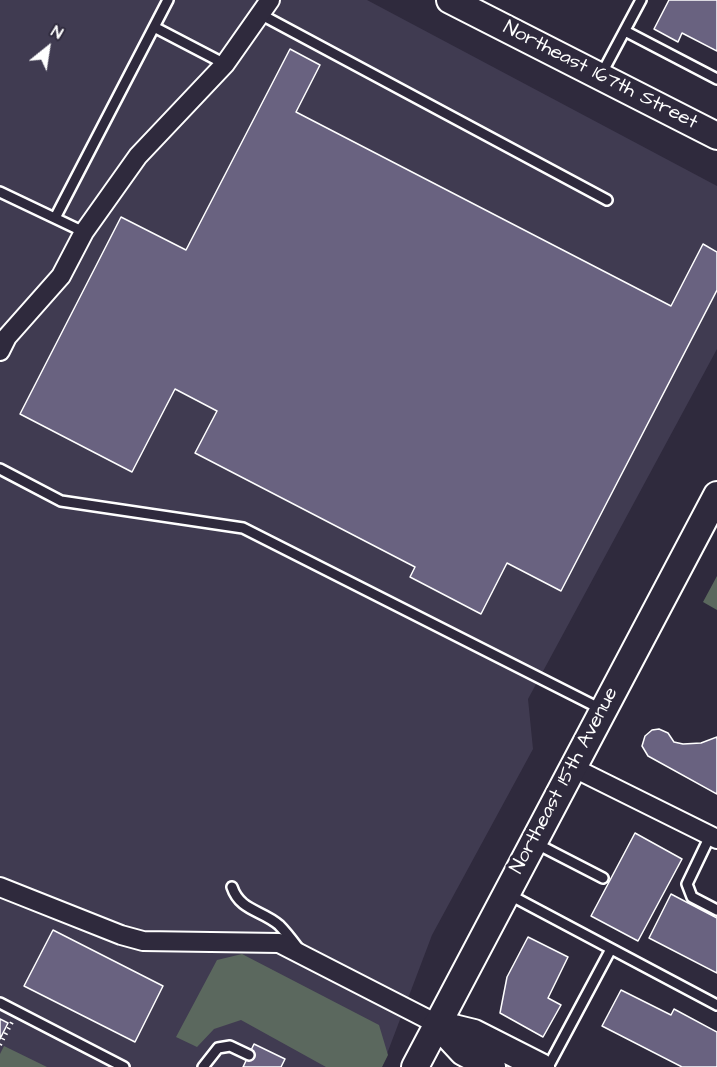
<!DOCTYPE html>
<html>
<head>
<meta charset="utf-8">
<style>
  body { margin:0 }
  #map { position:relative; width:717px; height:1067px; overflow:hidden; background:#2f2a3d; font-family:"Architects Daughter",sans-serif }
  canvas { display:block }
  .north { position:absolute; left:18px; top:18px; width:60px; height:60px; -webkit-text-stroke:4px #2f2a3d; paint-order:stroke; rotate:30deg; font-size:16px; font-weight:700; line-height:24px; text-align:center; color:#fff }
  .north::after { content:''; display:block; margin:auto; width:21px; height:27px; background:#fff; clip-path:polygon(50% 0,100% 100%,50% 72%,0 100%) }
</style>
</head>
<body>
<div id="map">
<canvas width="717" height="1067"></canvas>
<div class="north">N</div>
</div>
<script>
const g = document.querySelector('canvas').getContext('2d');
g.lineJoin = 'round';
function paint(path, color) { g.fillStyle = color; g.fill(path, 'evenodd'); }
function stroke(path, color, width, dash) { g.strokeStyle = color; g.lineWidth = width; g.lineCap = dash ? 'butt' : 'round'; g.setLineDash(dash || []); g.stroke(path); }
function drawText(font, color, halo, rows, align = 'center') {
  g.font = font + ' "Architects Daughter",sans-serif'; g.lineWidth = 6; g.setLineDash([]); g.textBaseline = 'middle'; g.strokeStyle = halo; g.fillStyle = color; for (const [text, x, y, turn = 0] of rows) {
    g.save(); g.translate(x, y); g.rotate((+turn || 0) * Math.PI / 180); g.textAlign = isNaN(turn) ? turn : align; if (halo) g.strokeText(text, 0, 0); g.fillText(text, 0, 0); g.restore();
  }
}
const built = new Path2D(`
  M0,0H367L717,186V349L528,699L533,749L432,935L382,1067H0Z`);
const green = new Path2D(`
  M717,576V610L703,602Z
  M242,954L379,1025L388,1055L382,1067H326L241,1020L214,1029L197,1047L176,1037L217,960Z
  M4,1046L47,1067H0V1054Z`);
const building = new Path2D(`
  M669,0H717V51L682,33L678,42L654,29Z
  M290,49L320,65L296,112L671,306L703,244L717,252V290L561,591L507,563L481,614L410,577L415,567L195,453L217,411L175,389L132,472L20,414L121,217L186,250Z
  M659,729L668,733L674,742L683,744L701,743L717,737V794L648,756L642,746L645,736L652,730Z
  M635,833L682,859L638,941L591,916Z
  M671,894L717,918V973L649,938Z
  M53,930L163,986L135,1042L24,986Z
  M528,937L568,957L548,998L561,1005L543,1037L500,1013L507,977Z
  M621,990L671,1015L674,1009L717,1032V1067H682L602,1026Z
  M0,1019L8,1023L0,1039Z
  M254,1044L285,1059L281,1067H243Z`);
const path = new Path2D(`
  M0,1045L12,1022`);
const lane = new Path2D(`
  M260,14L607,200
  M154,27L225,64
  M625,31L717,79
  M601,75L641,0
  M0,192L84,232
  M55,218L168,0
  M0,469L61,501L243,528L601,709
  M710,836L687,884L692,897L717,910
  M535,843L603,878
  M232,887C240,911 262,910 279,925C286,932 292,940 298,948
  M508,894L717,1005
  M0,1003L124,1067
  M203,1067L218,1048L230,1046L249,1055
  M548,1067L611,949`);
const street = new Path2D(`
  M0,351L7,337L61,276L84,232L138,156L225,64L270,0
  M572,767L717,839
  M0,887L121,935L143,941L279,943L437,1024`);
const secondary = new Path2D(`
  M450,0L717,136
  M437,1024L474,1033L541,1067
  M437,1024L463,1052L492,1067
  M415,1067L717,495`);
const streetNames = [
  ["Northeast 167th Street",600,76,27],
  ["Northeast 15th Avenue",565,781,-62]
];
paint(built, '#403b51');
paint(green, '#5b685e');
paint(building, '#696280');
stroke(building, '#fff', 1.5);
stroke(lane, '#fff', 14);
stroke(street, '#fff', 22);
stroke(secondary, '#fff', 30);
stroke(path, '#fff', 4, [1.5, 4.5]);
stroke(lane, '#2f2a3d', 9);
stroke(street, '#2f2a3d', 18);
stroke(secondary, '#2f2a3d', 26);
drawText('20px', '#fff', '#2f2a3d', streetNames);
</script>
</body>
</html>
